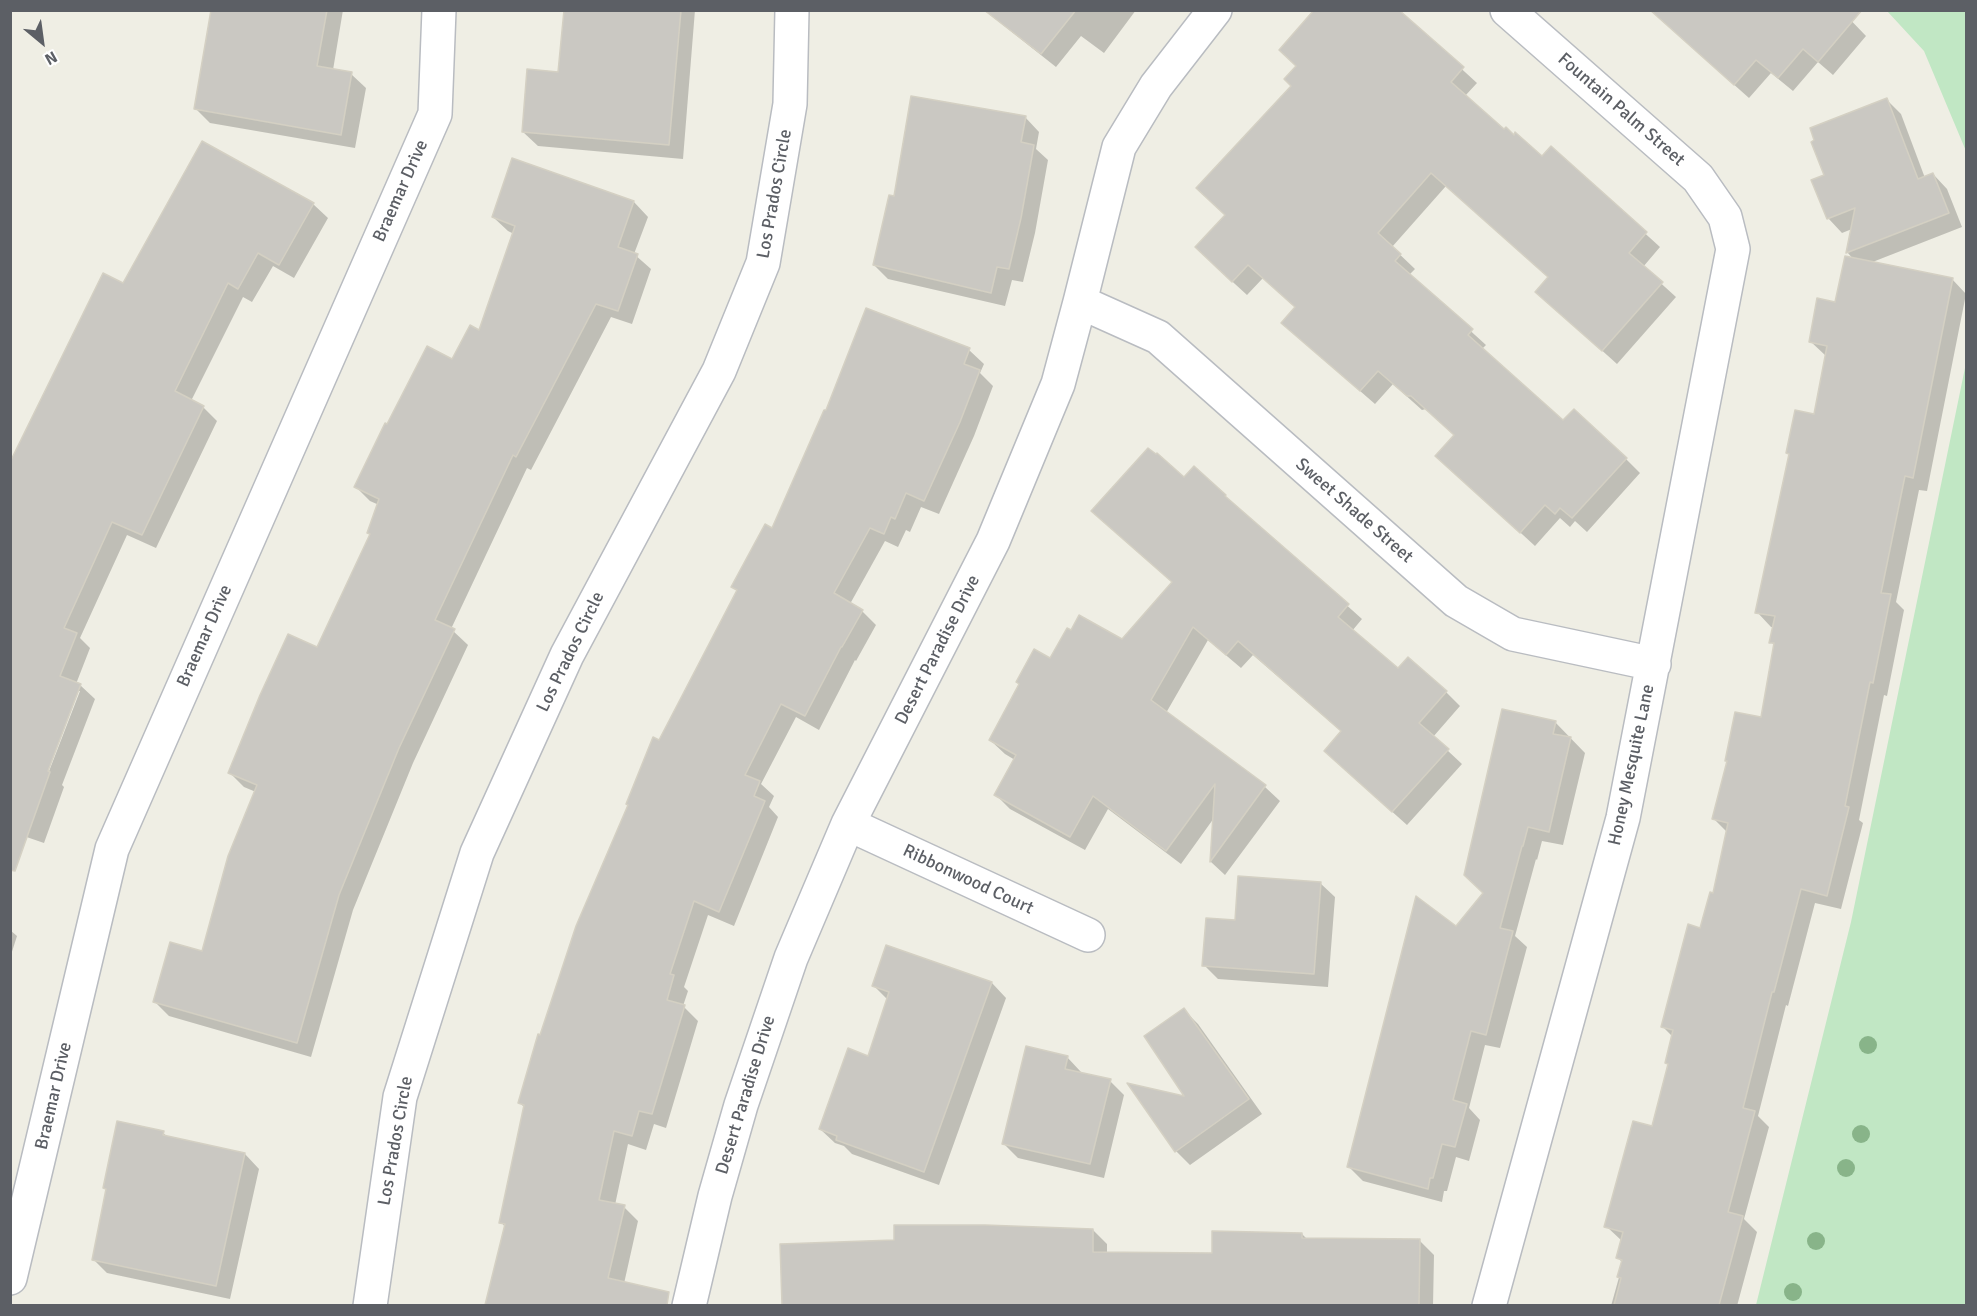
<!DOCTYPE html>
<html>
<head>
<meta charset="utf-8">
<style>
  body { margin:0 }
  #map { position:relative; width:1977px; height:1316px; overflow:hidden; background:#efeee4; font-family:Signika,sans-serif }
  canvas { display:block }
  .frame { position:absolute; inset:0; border:12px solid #5c5f65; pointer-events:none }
  .north { position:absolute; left:12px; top:12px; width:60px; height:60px; -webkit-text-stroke:4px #fff; paint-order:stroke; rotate:151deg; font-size:16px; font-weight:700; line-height:24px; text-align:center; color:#5c5f65 }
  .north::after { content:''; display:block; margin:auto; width:21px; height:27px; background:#5c5f65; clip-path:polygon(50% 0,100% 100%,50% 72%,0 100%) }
</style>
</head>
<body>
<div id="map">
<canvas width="1977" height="1316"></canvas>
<div class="frame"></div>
<div class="north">N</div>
</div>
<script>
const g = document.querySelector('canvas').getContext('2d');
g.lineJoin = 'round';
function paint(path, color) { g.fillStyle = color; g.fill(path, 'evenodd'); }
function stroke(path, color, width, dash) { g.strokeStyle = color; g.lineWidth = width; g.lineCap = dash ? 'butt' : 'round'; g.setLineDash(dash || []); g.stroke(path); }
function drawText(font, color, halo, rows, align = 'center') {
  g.font = font + ' Signika,sans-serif'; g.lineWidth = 6; g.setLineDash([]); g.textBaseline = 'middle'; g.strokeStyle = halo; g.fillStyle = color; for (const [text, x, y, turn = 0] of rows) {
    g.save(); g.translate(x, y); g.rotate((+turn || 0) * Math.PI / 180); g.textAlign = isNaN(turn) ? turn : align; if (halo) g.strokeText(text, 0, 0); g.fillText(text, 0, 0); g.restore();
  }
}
const green = new Path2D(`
  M1887,11H1966V151L1924,51Z
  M1966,363V1305H1756L1851,922Z`);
const shadow = new Path2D(`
  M213,10H343L333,70L351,74L366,88L355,148L210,123L195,108Z
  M565,10H695L683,159L538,146L523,132L560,74Z
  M984,10H1136L1104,53L1081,36L1056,67Z
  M1397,10L1477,83L1465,96L1504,131L1542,158L1551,148L1660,247L1643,267L1676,297L1617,364L1537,292L1549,278L1446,186L1392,247L1415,269L1409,275L1486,345L1482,349L1563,422L1626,459L1640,473L1587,532L1575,521L1570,527L1560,518L1535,546L1437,456L1456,436L1426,409L1422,410L1393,384L1375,404L1298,337L1296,308L1263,278L1247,295L1211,262L1227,216Z
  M1650,10H1841L1866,36L1833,75L1818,62L1793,91L1771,73L1749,98Z
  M1887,100L1901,114L1925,178L1933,174L1947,189L1962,227L1870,263L1952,279L1966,294L1927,491L1919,490L1896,602L1904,610L1887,696L1884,695L1859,820L1863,823L1841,909L1815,903L1788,1006L1786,1005L1758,1116L1769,1127L1744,1219L1757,1232L1737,1306H1611L1623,1263L1618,1258L1622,1241L1606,1226L1653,1128L1669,1066L1666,1062L1673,1037L1662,1026L1714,895L1728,833L1714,819L1762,719L1775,646L1771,642L1774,627H1771L1757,612L1790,455L1788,453L1815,416L1826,356L1810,341L1836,304L1854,260L1847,252L1852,229L1842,233L1828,218L1826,176Z
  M1025,117L1039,132L1036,149L1048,160L1035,233L1023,282L1012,280L1005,306L888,279L874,265L895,198Z
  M203,143L313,204L328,218L294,278L273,266L252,302L243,297L191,401L203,407L217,421L156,548L127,535L80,638L90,648L76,684L80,685L95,699L62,785L64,787L44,843L12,832L124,285ZM77,691H80L46,779L44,777Z
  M634,202L648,217L634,254L651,269L632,324L611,317L531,470L527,468L451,629L468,645L413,763L353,910L311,1057L169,1016L155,1002L203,953L256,792L244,787L230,773L318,649L371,535L368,532L379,505L370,501L356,487L387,426L480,332L514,234L508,231L493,217Z
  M969,350L984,364L980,373L993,386L974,436L939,514L921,507L910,532L906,530L898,547L885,541L850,604L862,611L876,625L856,661L855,660L819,730L796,717L761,784L774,796L769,807L778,817L734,926L708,915L684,987L688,991L683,1006L698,1021L666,1128L654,1124L646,1150L628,1144L615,1205L624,1207L638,1221L619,1306H486L505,1227L501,1222L525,1108L520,1103L541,1036L660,741L738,592L732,587L773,530Z
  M1194,468L1362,619L1352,631L1398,670L1446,692L1460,706L1433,737L1462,764L1407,825L1340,765L1342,732L1253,655L1241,668L1208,640L1166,713L1265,787L1280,801L1225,875L1211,862L1214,818L1181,864L1108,809L1085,850L1010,809L996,795L1015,760L1005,754L990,740L1051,660L1123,641L1173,583L1107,525L1184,479Z
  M1555,722L1585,753L1563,845L1542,841L1537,860L1536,859L1515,936L1527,947L1500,1048L1485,1045L1469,1108L1480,1120L1469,1161L1456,1157L1447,1191H1444L1442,1202L1363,1181L1349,1167L1456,928L1484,893Z
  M1320,883L1335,897L1328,987L1218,979L1204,965L1236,922Z
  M10,930L17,936L10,958Z
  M887,947L992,983L1006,998L939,1185L852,1154L844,1146L835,1143L820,1129L869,1058L888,1000L874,986Z
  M1184,1010L1198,1024L1262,1114L1190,1165L1176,1151L1188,1098Z
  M1067,1057L1081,1072V1074L1110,1081L1124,1095L1104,1178L1018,1158L1004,1144Z
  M163,1133L168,1137L245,1154L259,1169L230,1299L107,1273L93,1259L108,1191L104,1188Z
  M1093,1230L1107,1244V1253L1213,1255L1302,1234L1307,1239L1420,1241L1434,1255L1433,1306H784L782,1245L895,1242Z`);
const building = new Path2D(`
  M211,10H327L317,66L352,72L341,135L194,109Z
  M564,10H681L669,145L522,132L527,69L558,72Z
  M984,10H1076L1041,54Z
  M1314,10H1399L1464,67L1451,82L1504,129L1506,127L1514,135L1515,132L1542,156L1551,146L1647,232L1629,253L1663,282L1602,351L1535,292L1548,277L1431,173L1378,233L1401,254L1395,261L1473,329L1468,335L1563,420L1574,409L1627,458L1572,518L1560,508L1555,514L1545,505L1520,533L1435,456L1454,435L1411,396H1407L1378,371L1360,391L1281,323L1295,307L1248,265L1232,282L1195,247L1225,215L1196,188L1291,86L1284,79L1296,66L1279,50Z
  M1650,10H1862L1818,62L1803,49L1778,78L1756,60L1734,85Z
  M911,96L1026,116L1021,142L1034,145L1021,218L1009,269L997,267L991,293L873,265L889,195L894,196Z
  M1887,98L1918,179L1933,173L1949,213L1846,253L1855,208L1827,219L1811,180L1824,175L1811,142L1814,140L1810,128Z
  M202,141L314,203L279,265L258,253L238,289L228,283L175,391L204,406L142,535L112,522L64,628L77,633L60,676L81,684L48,771L50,772L15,871L10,870V462L103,273L123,283Z
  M512,158L634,201L618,247L638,254L618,311L596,304L516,457L513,455L435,620L455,629L399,748L339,895L297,1043L153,1002L170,942L202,951L228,856L257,785L228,773L260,695L288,634L317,647L370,534L367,533L379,499L354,487L385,423L387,424L427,346L452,359L470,325L479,330L515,226L492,217Z
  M1845,256L1953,278L1913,478L1905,476L1881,593L1891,594L1873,683L1870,682L1845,806L1849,807L1827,896L1801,889L1774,992H1772L1743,1108L1755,1111L1728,1212L1743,1216L1719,1305H1614L1621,1278L1617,1277L1622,1260L1616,1258L1623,1232L1604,1227L1633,1121L1652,1126L1668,1064L1665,1063L1673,1030L1661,1027L1688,924L1700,928L1710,892L1713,893L1728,823L1712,819L1727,761H1725L1735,712L1761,717L1774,643H1769L1775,616L1755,613L1789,454L1786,453L1795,410L1814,414L1827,346L1809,342L1817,298L1835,302Z
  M866,308L970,348L964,364L980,370L960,422L924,501L906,493L895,519L891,517L884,534L870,528L834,593L863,610L842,647H841L805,716L781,704L745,775L760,781L754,796L765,801L719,912L694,901L670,974L674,975L667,1000L685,1005L652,1114L639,1111L632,1136L614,1131L599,1200L625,1205L608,1278L669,1292L667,1305H485L505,1224L499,1223L524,1105L518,1103L538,1034L540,1035L576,926L628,805L626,804L653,737L659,740L737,590L731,587L765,524L772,528L824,410H826Z
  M1148,448L1156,454L1157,453L1184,477L1194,466L1226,495L1225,496L1349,604L1338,617L1398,668L1408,657L1447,691L1419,723L1449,749L1392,812L1324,751L1341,731L1238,641L1226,655L1193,627L1151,700L1266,785L1210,862L1215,784L1166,851L1093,796L1070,837L994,795L1016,755L989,740L1019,684L1016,682L1034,649L1050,658L1067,628L1071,630L1079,615L1122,639L1172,582L1091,511Z
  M1502,709L1556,721L1553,734L1571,737L1549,832L1528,827L1523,846H1522L1500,928L1513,931L1502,973L1486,1035L1471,1031L1453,1100L1467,1104L1455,1147L1442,1144L1433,1178H1430L1428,1189L1347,1167L1416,896L1456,926L1483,893L1464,875Z
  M1238,876L1321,882L1314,974L1202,966L1206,918L1235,920Z
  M886,945L992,982L924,1172L836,1140L837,1136L819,1129L848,1048L868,1056L889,992L872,986Z
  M1184,1008L1249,1099L1175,1152L1127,1083L1184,1096L1144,1036Z
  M1026,1046L1068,1056L1065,1069L1111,1079L1090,1164L1002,1144Z
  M117,1121L164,1131L163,1135L245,1153L216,1286L92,1260L106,1189L103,1188Z
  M894,1225H985L1093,1229V1252L1212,1253V1231L1302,1233V1238L1420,1239L1419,1305H782L780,1244L894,1240Z`);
const minor = new Path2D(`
  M1080,302L1158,337L1456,601L1513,634L1654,664
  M848,824L1088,935
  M10,1278L112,849L435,114L439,10
  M370,1306L400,1097L477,853L567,655L719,371L763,263L790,104L792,10
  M689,1306L715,1196L741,1105L791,958L848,824L993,541L1058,384L1080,302L1119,147L1156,86L1215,10
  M1489,1306L1623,818L1733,249L1725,217L1698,178L1507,10`);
const trees = [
  [1868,1045],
  [1861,1134],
  [1846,1168],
  [1816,1241],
  [1793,1292]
];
const streetNames = [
  ["Fountain Palm Street",1621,110,41],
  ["Braemar Drive",401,191,-66],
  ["Los Prados Circle",775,194,-80],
  ["Sweet Shade Street",1354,511,41],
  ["Braemar Drive",205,636,-66],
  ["Desert Paradise Drive",938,650,-63],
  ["Los Prados Circle",571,652,-64],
  ["Honey Mesquite Lane",1632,765,-78],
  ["Ribbonwood Court",968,880,25],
  ["Desert Paradise Drive",746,1095,-73],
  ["Braemar Drive",54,1096,-77],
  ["Los Prados Circle",396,1141,-80]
];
paint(green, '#c1e7c4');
paint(shadow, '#0003');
paint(building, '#cac8c2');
stroke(building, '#d4d0c3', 1.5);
stroke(minor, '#b9bcc1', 36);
stroke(minor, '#fff', 33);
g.fillStyle = '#88b489';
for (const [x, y] of trees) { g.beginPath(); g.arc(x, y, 9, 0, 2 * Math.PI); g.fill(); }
drawText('18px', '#5c5f65', '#fff', streetNames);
</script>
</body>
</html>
